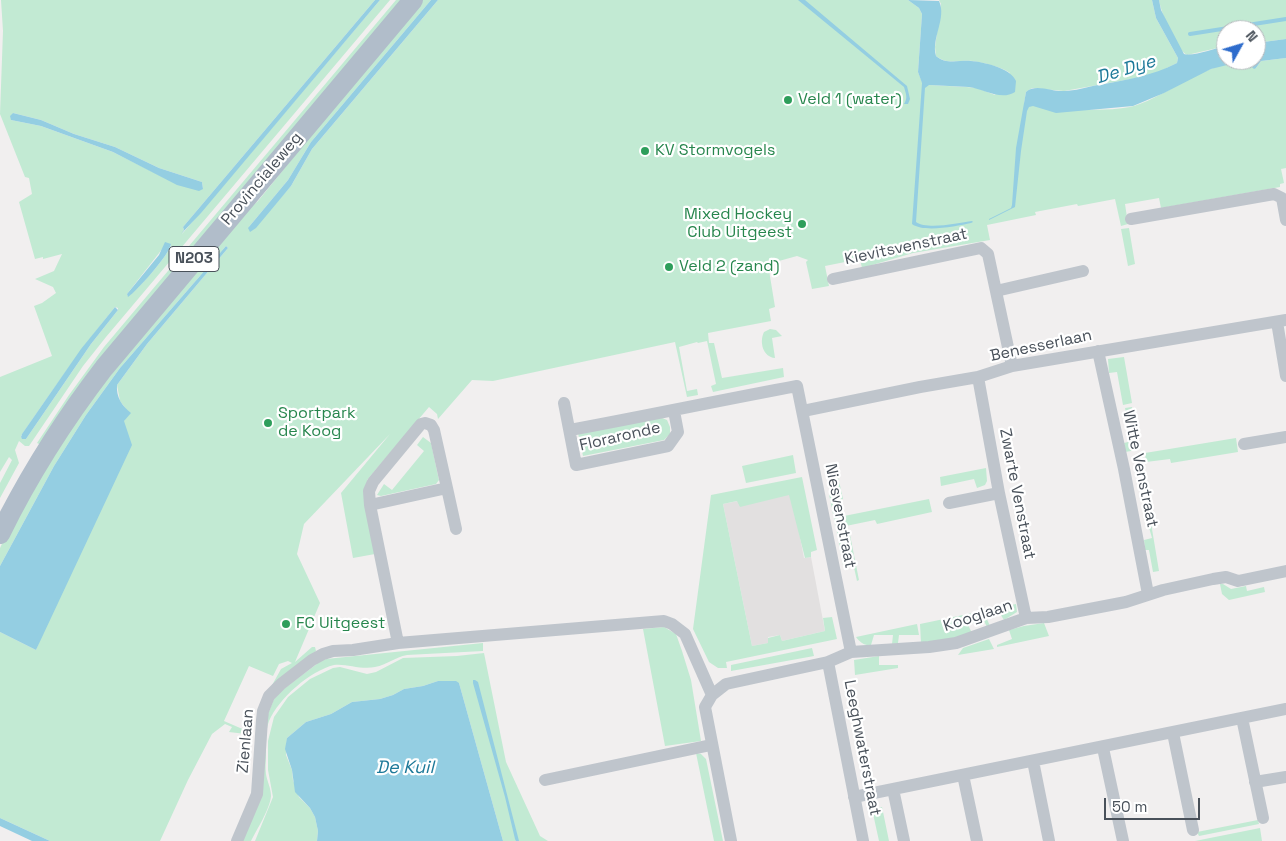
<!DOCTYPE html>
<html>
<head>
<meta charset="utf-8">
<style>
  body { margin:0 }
  #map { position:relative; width:1286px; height:841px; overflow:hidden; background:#f1efef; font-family:"Space Grotesk",sans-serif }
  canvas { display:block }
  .north { position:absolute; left:1216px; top:20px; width:50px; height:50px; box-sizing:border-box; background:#fff; border:1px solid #b6b9bd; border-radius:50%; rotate:51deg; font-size:14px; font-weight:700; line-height:20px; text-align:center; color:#49515a }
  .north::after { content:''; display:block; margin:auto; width:18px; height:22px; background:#2e6ccc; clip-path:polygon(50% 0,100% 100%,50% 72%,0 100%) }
  .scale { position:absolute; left:1104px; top:798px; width:96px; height:22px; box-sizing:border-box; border:2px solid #49515a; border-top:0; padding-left:6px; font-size:15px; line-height:18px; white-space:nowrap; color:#49515a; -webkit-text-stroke:4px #fff; paint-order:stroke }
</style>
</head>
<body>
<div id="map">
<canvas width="1286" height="841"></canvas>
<div class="north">N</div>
<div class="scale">50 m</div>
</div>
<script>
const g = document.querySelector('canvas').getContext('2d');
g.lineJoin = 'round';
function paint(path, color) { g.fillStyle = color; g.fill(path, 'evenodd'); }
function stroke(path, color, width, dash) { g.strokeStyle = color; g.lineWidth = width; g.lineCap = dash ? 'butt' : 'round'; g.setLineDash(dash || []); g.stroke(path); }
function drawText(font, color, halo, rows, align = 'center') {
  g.font = font + ' "Space Grotesk",sans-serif'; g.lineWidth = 4.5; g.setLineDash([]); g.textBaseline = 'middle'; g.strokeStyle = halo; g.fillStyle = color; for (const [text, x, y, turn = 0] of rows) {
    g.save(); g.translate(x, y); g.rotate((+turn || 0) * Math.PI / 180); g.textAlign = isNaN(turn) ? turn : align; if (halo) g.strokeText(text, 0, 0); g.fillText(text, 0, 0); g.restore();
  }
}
const education = new Path2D(`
  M791,490L804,558L811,557L825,631L782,641L780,635L768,637V643L752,646L723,504Z`);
const green = new Path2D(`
  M1,0H375L183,227L184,230L182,234L380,0H390L106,337L83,366L29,446H25L19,441L15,450L19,463L0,498V483L12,460L9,457L0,472V377L52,356L34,306L42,303L56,293L53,287L35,279L54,271L62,254L43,259V257L35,259L19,202L32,194L29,178L25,177L0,114L3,31ZM13,113L41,120L74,134L115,147L159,168L202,182L203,189L167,179L113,152L41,126L11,120ZM171,244C170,254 137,291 128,296L127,294L163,248ZM115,307L118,308V310L91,344L26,439L21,438V436C51,392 81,349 115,307Z
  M396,0H403L41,445L37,443L69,395L104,347Z
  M421,0H431L311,142L288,180L248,228L274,205L291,186L312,149L438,0H908L919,8L922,14L918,72L922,82L929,85L966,87L977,88L995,95L1010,73C1000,66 984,63 972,61C959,60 947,65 936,56L935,47L941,4L939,0H1152L1156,18L1178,58L1177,63L1161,71L1143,77L1064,91L1032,88L1026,92L1024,104C1059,108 1095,113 1130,107C1165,100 1222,47 1256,68L1261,61L1286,58V168L1281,169L1284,183L1280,184V187L1161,208L1159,198L1125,204L1128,224L1121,226L1115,199L1078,206L1077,204L1035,212L1036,215L987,225L990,240L913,253L862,268L860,259L825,266L829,286L812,289L806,262L808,260L797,256L768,264L775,307L769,309L771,321L708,333L709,343H714L722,378L783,368L784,377L713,392L711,386L716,384L707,341L698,343L697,342L679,347L687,391L697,389L698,395L687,397L675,342L493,381L472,380L438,419L437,414L429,407L367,480L375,554L353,558L341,493L390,434L304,524L297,554L320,603L295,662L312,647H315L316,651L271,687L281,669L292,663L288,661L279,664L273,676L249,666L224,721L247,731L246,734L229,732L232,727L225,724L212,734L188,780L160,841H50L0,818V632L36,650L124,421L126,409L120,401L117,385L147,344L228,248L226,246L120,368L86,415L54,466L0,566V548L6,535L62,436L232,223L258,201Z
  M1159,0H1286V39L1256,43V30H1226V46L1187,55C1176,49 1161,13 1159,0Z
  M1129,228L1135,264L1128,266L1121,229Z
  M770,329L776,330L782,336L772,338L775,358C763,357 759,342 764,332Z
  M1124,357L1132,403L1123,405L1117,372L1109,373L1108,359Z
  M1132,407L1137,437L1135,438L1137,450L1125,452L1124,443L1132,441L1125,408Z
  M660,417L667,420L670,427V434L664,440L583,456L578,433Z
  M423,437L431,443L439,480L436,484L381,496L377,495L384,484L392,490L424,451L417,445Z
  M1236,438L1238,452L1171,463L1170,459L1146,462L1145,453Z
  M793,455L796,473L746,483L742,466Z
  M836,468L843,499L840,500L842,512L833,514L829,494L838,492L834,469Z
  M986,468L987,481L985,485L977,488L974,479L941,486L940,477Z
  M802,477L817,550L811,552V557L805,558L789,495L740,507L737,501L723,504L752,646L768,643V638L780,635L782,641L825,631L823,618L832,617L837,639L726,662L727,668H718L709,662L693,629L711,495Z
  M929,499L932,512L877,524L875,520L836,528L834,518Z
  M1151,523L1159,571L1153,572L1149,550H1145L1144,540L1152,538L1148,524Z
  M849,530L859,580L857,581L853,563L843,565L837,532Z
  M1220,584H1223L1231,589L1246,586L1247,591L1264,587L1265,592L1229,600L1222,594Z
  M1016,604L1017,612L1004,620L999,612L986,617L990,626L987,627L983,619L968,625L972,633L965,637L921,643L920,624Z
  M1044,623L1049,636L997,647V645L1012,639L1009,630L1024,626Z
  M917,624L919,635H899L898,643L892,644L893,635H874L871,645C864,646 860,642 856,637Z
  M664,627L676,634L682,651L691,680L701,741L665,746L643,629Z
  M989,639L994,649L958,655L963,648Z
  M483,643V651L407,655C395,657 387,665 375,667C361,670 345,663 334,665C310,671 279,698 269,721C265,731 266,744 266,755C266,761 265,768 266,774C267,781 271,788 271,796C270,809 257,829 251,841H242L266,719L274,699L281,691L322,660L326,659Z
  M812,648L814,656L731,671V665Z
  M484,653L506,762L540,836L548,841H503L459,683L438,681L423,686L404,689L393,695L380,699L352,702L331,714L306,722L287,738L286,755L292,770L293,780L299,797L310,808L315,817L318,831L317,841H255L273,797L268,770V741L274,717L288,697L310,679L333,668L340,667L367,674L376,672L403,658L457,656Z
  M879,656V665H898V668L855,675L854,660Z
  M696,753L701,754L706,759L723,841H714Z
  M882,807L889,841H879L872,809Z
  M1258,820L1259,824L1199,836L1197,832Z
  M1260,828L1262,841H1195Z`);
const water = new Path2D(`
  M375,0H380L201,213L181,234L184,230L183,227Z
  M431,0H438L312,149L291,186L256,228L250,232L248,228L288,180L311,142Z
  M798,0H805L907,86L910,99L908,104H904C908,98 906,94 904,87Z
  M908,0L939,1C947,18 931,38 936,56C946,65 959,60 971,61C983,62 1011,68 1016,81L1015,92C1001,101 984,89 969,87C956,86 943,86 929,85L925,88L916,222C927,230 959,223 972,221L973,222L971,223C957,226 924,233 912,224L922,83L918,72L922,14L919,8Z
  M1152,0H1159L1161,10L1184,54C1193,57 1215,48 1226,46V60H1256V43L1286,39V58L1261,61L1256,68L1254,69L1248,63L1231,64L1211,69L1164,93L1133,106L1056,113L1033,106L1029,107L1027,111L1021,151L1015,207L989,220V219L1011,208L1012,205L1016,148L1026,92C1036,83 1052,92 1064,91C1075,91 1087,87 1098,85C1126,80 1152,76 1177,63L1178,58L1156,18Z
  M13,113L41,120L74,134L115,147L159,168L202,182L203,189L199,191L177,185L113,152L41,126L11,120L10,116Z
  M165,242L171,244C170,254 137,291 128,297L127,294L159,255Z
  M226,246L228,248L147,344L117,385C116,397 122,406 131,413L124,421L132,445L36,650L0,632V566L54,466L86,415L120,368Z
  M115,307L118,310L91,344L26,439H22L21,437L22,434L81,349Z
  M475,680L478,682L519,841H516L515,839L505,797L473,683V680Z
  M438,681H456L459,683L503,841H317L318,831L315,817L310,808L295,792L292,770L285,749L287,738L306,722L331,714L352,702L380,699L393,695L404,689L423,686Z
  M0,818L50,841H32L0,826Z`);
const stream = new Path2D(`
  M1190,34L1286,19`);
const minor = new Path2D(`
  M1131,219L1274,194L1282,198L1286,220
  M833,279L981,248L988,254L1012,366
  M996,291L1083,271
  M1277,322L1286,376
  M1098,351L1124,469L1148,594
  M978,377L999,493L1026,618
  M564,403L576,465L668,446L678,432L674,411
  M803,411L920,387L978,377L1012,366L1286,320
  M570,430C646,416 721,400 797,386L851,652
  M1244,444L1286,437
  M447,488L456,529
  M949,503L999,493
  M370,505L369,491L373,482L421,424L425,423L431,425L434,430L447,488L370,505L398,643
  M828,662L863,841
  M1242,718L1263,818
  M1173,733L1193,830
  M1103,748L1123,841
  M1033,761L1049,841
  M963,775L977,841
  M545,780L711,745
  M1255,782L1286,777
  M893,789L904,841
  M854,797L1286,709
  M237,841L257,794L262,720L263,711L269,696L281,684L312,660L323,654L333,651L353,650L398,643L664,621L672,624L685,634L712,695
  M731,841L705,707L712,695L726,684L828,662L851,652L929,647L956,643L1026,618L1048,617L1126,602L1163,590L1213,579L1226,577L1238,581L1286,571`);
const primary = new Path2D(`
  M0,534C29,475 64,420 104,368L413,0`);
const markers = [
  [788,100,5,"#2e9e5b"],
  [645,151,5,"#2e9e5b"],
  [802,224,5,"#2e9e5b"],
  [669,267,5,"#2e9e5b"],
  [268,423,5,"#2e9e5b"],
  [286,624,5,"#2e9e5b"]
];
const shields = [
  [194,259,50]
];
const shieldNames = [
  ["N203",194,259]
];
const leisureNames = [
  ["Veld 1 (water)",798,100],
  ["KV Stormvogels",655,151],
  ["Mixed Hockey",792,215,"right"],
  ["Club Uitgeest",792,233,"right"],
  ["Veld 2 (zand)",679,267],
  ["Sportpark",278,414],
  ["de Koog",278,432],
  ["FC Uitgeest",296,624]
];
const streetNames = [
  ["Provincialeweg",262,179,-50],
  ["Kievitsvenstraat",906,247,-12],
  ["Benesserlaan",1041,346,-12],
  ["Floraronde",620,437,-13],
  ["Witte Venstraat",1140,469,78],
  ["Zwarte Venstraat",1017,494,79],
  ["Niesvenstraat",840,516,79],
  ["Kooglaan",978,616,-18],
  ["Zienlaan",246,741,-85],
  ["Leeghwaterstraat",862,748,79]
];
const waterNames = [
  ["De Dye",1126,70,-17],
  ["De Kuil",405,768]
];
paint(education, '#e2e0e0');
paint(green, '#c2ead3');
paint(water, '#94cee2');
stroke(stream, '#94cee2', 4);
stroke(minor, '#bfc5cc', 12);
stroke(primary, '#b1bdca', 20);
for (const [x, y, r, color] of markers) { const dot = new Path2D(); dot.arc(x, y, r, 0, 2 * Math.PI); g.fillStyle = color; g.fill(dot); stroke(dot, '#fff', 2); }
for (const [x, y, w] of shields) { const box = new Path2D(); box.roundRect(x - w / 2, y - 12.5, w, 25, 4); g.fillStyle = '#fff'; g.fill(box); stroke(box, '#49515a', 1); }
drawText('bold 15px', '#49515a', null, shieldNames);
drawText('16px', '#27864d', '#fff', leisureNames, 'left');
drawText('16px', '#49515a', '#fff', streetNames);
drawText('italic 18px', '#1d7999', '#fff', waterNames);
</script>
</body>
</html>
